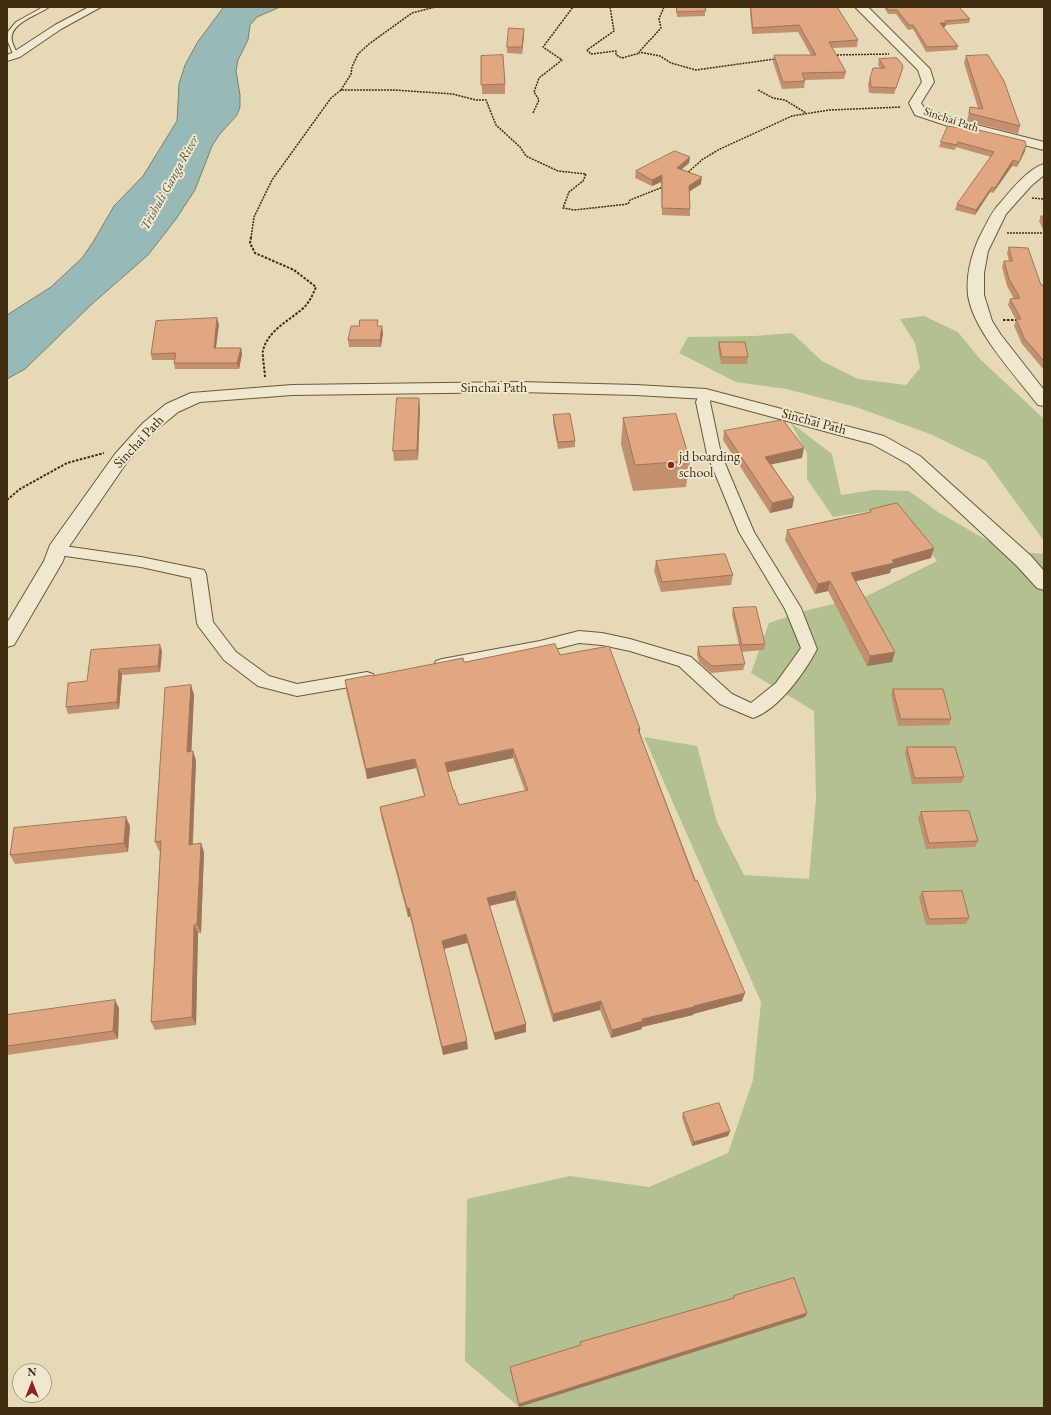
<!DOCTYPE html>
<html>
<head>
<meta charset="utf-8">
<style>
  body { margin:0 }
  #map { position:relative; width:1051px; height:1415px; overflow:hidden; background:#e6dab6; font-family:"EB Garamond",serif }
  canvas { display:block }
  .frame { position:absolute; inset:0; border:8px solid #402c10; pointer-events:none }
  .north { position:absolute; left:12px; top:1363px; width:40px; height:40px; box-sizing:border-box; background:#efe7d0; border:1px solid #a99c83; border-radius:50%; rotate:0deg; font-size:11px; font-weight:700; line-height:16px; text-align:center; color:#402c10 }
  .north::after { content:''; display:block; margin:auto; width:14px; height:18px; background:#8f2418; clip-path:polygon(50% 0,100% 100%,50% 72%,0 100%) }
</style>
</head>
<body>
<div id="map">
<canvas width="1051" height="1415"></canvas>
<div class="frame"></div>
<div class="north">N</div>
</div>
<script>
const g = document.querySelector('canvas').getContext('2d');
g.lineJoin = 'round';
function paint(path, color) { g.fillStyle = color; g.fill(path, 'evenodd'); }
function stroke(path, color, width, dash) { g.strokeStyle = color; g.lineWidth = width; g.lineCap = dash ? 'butt' : 'round'; g.setLineDash(dash || []); g.stroke(path); }
function drawText(font, color, halo, rows, align = 'center') {
  g.font = font + ' "EB Garamond",serif'; g.lineWidth = 4; g.setLineDash([]); g.textBaseline = 'middle'; g.strokeStyle = halo; g.fillStyle = color; for (const [text, x, y, turn = 0] of rows) {
    g.save(); g.translate(x, y); g.rotate((+turn || 0) * Math.PI / 180); g.textAlign = isNaN(turn) ? turn : align; if (halo) g.strokeText(text, 0, 0); g.fillText(text, 0, 0); g.restore();
  }
}
const green = new Path2D(`
  M924,316L958,332L980,359L1044,419V541L986,461L930,434L856,407L786,389L736,382L679,353L688,337L754,336L792,333L822,361L858,379L906,385L920,368L915,343L900,319Z
  M790,422L832,454L841,495L874,490L909,491L938,512L1004,550L1044,554V1408H520L465,1361L467,1199L570,1176L649,1187L728,1153L753,1080L761,1002L644,737L697,746L717,822L744,875L809,879L816,798L814,711L751,673L769,623L808,610L867,596L937,561L897,507L833,517L807,479V453Z`);
const water = new Path2D(`
  M224,7H280L257,17L250,25L248,40L238,60L236,71L240,95V107L237,115L219,135L212,146L195,190L176,219L148,255L92,304L25,369L7,379V315L51,287L82,258L93,242L114,206L143,176L177,121L179,84L185,65L197,43Z`);
const pathFar1 = new Path2D(`
  M610,7L614,31L587,50L591,54L616,51V55L622,58L640,53
  M664,7L659,19L661,28L639,52L660,56L671,63L696,70L775,59
  M834,55L889,54
  M341,90L351,74L352,67L358,54L369,44L412,13L435,7
  M758,90L773,98L785,100L806,113
  M533,113L539,100L534,92L539,78L562,60L543,47L573,7
  M686,174L703,159L720,149L792,116L829,110L901,107
  M1032,198L1044,199
  M1007,233H1044
  M251,238L254,217L272,180L331,98L341,90H394L453,94L476,100H486L496,125L520,147L526,156L558,171L586,174L583,181L569,192L563,208L574,210L628,204L630,200L663,187`);
const path = new Path2D(`
  M251,237L250,243L255,253L294,270L316,287C312,296 309,304 301,310C287,322 269,330 263,350C262,356 265,371 265,378
  M1003,320H1018
  M7,500L20,489L67,463L104,453`);
const service = new Path2D(`
  M43,7H49C39,15 8,23 12,41C13,46 16,50 18,55L14,56L8,42L7,33L16,22Z`);
const minor = new Path2D(`
  M89,7H101L61,29L20,57L7,61V55L12,53L55,25Z
  M706,390L711,391L713,394L710,402L721,454L754,532L801,608L817,649C805,672 779,709 753,718L720,704L679,666L630,651L602,645L579,643L540,653L442,671L436,669L434,665L436,661L442,659L540,641L579,631L602,633L630,639L691,657L732,694L751,703L776,683L801,648L785,609L739,532L707,454L696,402L701,391Z
  M57,545L141,557L204,570L206,574L213,622L236,652L269,676L297,684L367,672L373,674L375,678L373,682L367,684L297,696L258,686L224,660L199,627L197,623L191,578L141,567L52,554L49,550L52,546Z`);
const tertiary = new Path2D(`
  M855,7H868L930,69L934,82L921,103L925,109L961,121L1044,142V150L951,127L915,115L909,103L922,82L918,70Z
  M1044,164V175L1031,186L1006,214L988,251L984,273V295L992,321L1001,335L1044,390V406L1038,405C1016,376 973,331 968,295C966,275 971,256 979,238C986,225 991,212 1001,202C1011,190 1029,168 1044,164Z
  M519,382L636,385L706,389L884,436L920,456L1031,556L1044,571V590L1037,588L1017,566L908,464L872,444L706,399L636,395L519,392L292,395L200,402L178,412L155,431L127,462L66,551L63,561L14,645L7,647V623L44,561L50,545L115,454L143,423L166,404L191,393L292,385Z`);
const wall = new Path2D(`
  M676,7H705V16L677,17Z
  M750,7H837L858,40L857,47L832,48L846,72L844,79L805,80V81L804,88L782,89L773,62L774,55H811L798,32L752,34L750,12Z
  M884,7H959L970,19L969,23L946,25L945,27H943L958,46L957,50L926,52L913,29L908,30L896,14H888Z
  M524,35L522,54L507,53V47Z
  M481,56L505,84V94H482Z
  M966,56L1020,126L1018,134L967,121L970,107L978,108L964,63Z
  M879,59L903,67L894,94L869,93L868,84L870,78L880,68L878,65Z
  M948,126L1025,151L1017,167L1012,166L993,193L990,192L975,215L955,210L957,204L991,157L956,147L955,150L939,147L941,142Z
  M690,157L689,163L682,169L701,184L689,192L690,209V216L662,215L661,182L652,186L635,178L636,171Z
  M1041,216H1044V232L1039,221Z
  M1009,247L1041,285H1044V370L1022,344L1014,326L1016,320L1008,305L1010,299H1014L1007,286L1002,267L1004,261H1009L1007,253Z
  M219,324L216,348H241L242,354L239,369H175L174,363V360H152L151,354Z
  M379,326L383,333L381,347H349L348,340Z
  M719,342L748,357L747,364H721L718,349Z
  M420,408L418,460L394,461L393,451Z
  M553,415L575,441V447L558,449L553,422Z
  M623,418L690,461L686,487L633,491L621,444Z
  M724,431L802,458L771,464L794,498L792,508L770,513L723,440Z
  M870,510L931,558L891,569L890,573L856,581L892,662L867,666L828,591L815,594L785,540L787,530L869,512Z
  M656,561L733,575L731,585L661,592L654,571Z
  M733,608L765,644L764,650L741,652L745,664L743,670L711,673L699,662L697,654L698,647L739,645L732,614Z
  M162,651L160,672L122,675L119,709L68,714L66,707L87,681Z
  M560,655L640,729V734L742,1001L693,1014V1015L642,1027V1029L611,1038L600,1010L553,1022L515,900L490,906L526,1024V1032L495,1040L467,943L444,949L468,1049L443,1055L410,917H408L381,816L380,807L424,796L416,768L367,779L346,690L345,680L372,676L464,662ZM513,758L525,791L459,805L453,790L447,772Z
  M191,685L194,695L191,751L196,760L193,844L204,852L201,933H198L196,1025L155,1030L151,1022L160,851H159L155,842Z
  M893,689L951,719L949,725L898,726L891,695Z
  M907,747L964,777L961,783L912,784L905,753Z
  M921,812L978,841L975,847L926,849L918,818Z
  M130,826L128,852L15,864L10,855Z
  M922,892L969,918L966,924L926,925L919,898Z
  M119,1008L118,1039L7,1055V1015Z
  M683,1113L730,1131L728,1136L692,1146L682,1118Z
  M734,1296L805,1317L519,1407L510,1370V1367L580,1346V1342L733,1299Z`);
const shadedWall = new Path2D(`
  M940,23H946L945,27H939Z
  M524,29V35L522,54V47Z
  M1026,145L1025,151L1017,167L1019,162Z
  M690,157L689,163L676,174L677,168Z
  M1013,160L1012,166L993,193L995,188Z
  M662,175L661,182L652,186V180Z
  M702,177L701,184L688,192L689,186Z
  M992,187L990,192L975,215L976,210Z
  M217,318L219,324L215,354L214,348Z
  M382,326L383,333L381,347L380,340Z
  M241,348L242,354L239,369L237,363Z
  M419,398L420,408L418,460L417,450Z
  M804,448L802,458L764,466L765,457Z
  M794,498L792,508L770,513L772,503Z
  M934,548L931,558L891,569L890,573L849,583L851,573L892,560Z
  M830,581L828,591L815,594L818,584Z
  M160,645L162,651L160,672L158,666Z
  M895,652L892,662L867,666L870,656Z
  M119,669L122,675L119,709L117,702Z
  M191,685L194,695L191,761L187,752Z
  M638,729H640L639,738Z
  M513,749V758L445,773V763Z
  M193,751L196,760L192,854L189,845Z
  M415,759L416,768L367,779L366,769Z
  M126,817L130,826L128,852L124,843Z
  M201,843L204,852L201,933L197,924Z
  M515,891V900L488,906L487,898Z
  M407,908H409L410,917H408Z
  M194,925L198,933L196,1025L192,1017Z
  M466,934L467,943L443,949L442,941Z
  M745,993L742,1001L693,1014V1015L642,1027V1029L611,1038L612,1030L642,1019Z
  M115,1000L119,1008L118,1039L113,1031Z
  M601,1001L600,1010L553,1022V1014Z
  M526,1024V1032L495,1040L494,1033Z
  M467,1041L468,1049L443,1055L442,1047Z
  M730,1131L728,1136L692,1146L694,1142Z
  M807,1313L805,1317L519,1407V1404Z`);
const building = new Path2D(`
  M677,7H705L706,11L677,12Z
  M751,7H837L858,40L829,42L846,72L802,73L805,81L783,82L774,55H816L799,25L753,28Z
  M887,7H959L970,19L945,21L946,23H940L958,46L927,47L913,25H909L897,10H889Z
  M509,28L524,29L522,47H507Z
  M503,55L505,84L481,85V56Z
  M988,55L1004,81L1020,126L969,113L970,107L983,109L966,56Z
  M897,58L902,64L903,67L896,88L871,87L870,78L873,68H885L879,59Z
  M948,126L966,129V127L1025,141L1026,145L1019,162L1013,160L995,188L992,187L976,210L957,204L994,152L958,142L957,145L941,142Z
  M675,151L690,157L677,168L702,177L689,186L690,209L662,208V175L652,180L636,171Z
  M1041,216H1044V222Z
  M1009,247L1028,248L1041,285H1044V361L1024,338L1016,319H1021L1010,299L1020,298L1009,279L1004,261H1012Z
  M217,318L214,348H241L237,363H174L176,353L151,354L156,321Z
  M360,320H378L377,326H382L380,340H348L351,326H359Z
  M719,342H745L748,357H722Z
  M397,398H419L417,450L393,451Z
  M570,414L575,441L558,442L553,415Z
  M676,414L690,461L635,465L623,418Z
  M783,420L804,448L765,457L794,498L772,503L724,431Z
  M897,503L934,548L892,560L894,563L851,573L895,652L870,656L830,581L818,584L787,530L871,512L870,510Z
  M725,554L733,575L662,582L656,561Z
  M756,607L765,644L742,645L733,608Z
  M555,644L560,655L609,646L640,729H638L695,881L697,880L745,993L694,1006V1007L642,1019L643,1021L612,1030L601,1001L553,1014L515,891L487,898L526,1024L494,1033L466,934L442,941L467,1041L442,1047L409,908H407L380,807L425,796L415,759L366,769L345,680L371,675L372,676L463,658L464,662ZM513,749L528,790L459,805L454,790H453L445,763Z
  M160,645L158,666L119,669L117,702L66,707L68,683L87,681L91,650Z
  M740,645L745,664L712,666L700,656L698,647Z
  M191,685L187,752L193,751L189,845L201,843L197,924L194,925L192,1017L151,1022L161,841L155,842L165,688Z
  M893,689H943L951,719H901Z
  M907,747H955L964,777L915,778Z
  M969,811L978,841L929,843L921,812Z
  M126,817L124,843L10,855L14,828Z
  M962,891L969,918L929,919L922,892Z
  M115,1000L113,1031L7,1046V1015Z
  M719,1103L730,1131L694,1142L683,1113Z
  M794,1278L807,1313L519,1404L510,1367L581,1345L580,1342L734,1298V1296Z`);
const markers = [
  [671,465,4,"#8f2418"]
];
const farStreetnames = [
  ["Sinchai Path",951,120,18]
];
const farWaternames = [
  ["Trishuli Ganga River",170,183,-61]
];
const streetNames = [
  ["Sinchai Path",494,388],
  ["Sinchai Path",814,422,15],
  ["Sinchai Path",139,442,-47]
];
const poiNames = [
  ["jd boarding",679,457],
  ["school",679,473]
];
paint(green, '#b3c090');
paint(water, '#98b9b6');
stroke(water, '#758174', 1);
stroke(service, '#6a583a', 2);
stroke(minor, '#6a583a', 2);
stroke(tertiary, '#6a583a', 2);
stroke(pathFar1, '#402c10', 1.5, [2, 1]);
stroke(path, '#402c10', 2, [2.5, 1.5]);
paint(service, '#efe7d0');
paint(minor, '#efe7d0');
paint(tertiary, '#efe7d0');
paint(wall, '#c2906f');
paint(shadedWall, '#9e755a');
paint(building, '#e1a781');
stroke(building, '#9e755a', 1);
for (const [x, y, r, color] of markers) { const dot = new Path2D(); dot.arc(x, y, r, 0, 2 * Math.PI); g.fillStyle = color; g.fill(dot); stroke(dot, '#efe7d0', 1.5); }
drawText('12px', '#402c10', '#efe7d0', farStreetnames);
drawText('italic 13px', '#564f3a', '#efe7d0', farWaternames);
drawText('14px', '#402c10', '#efe7d0', streetNames);
drawText('14px', '#402c10', '#efe7d0', poiNames, 'left');
</script>
</body>
</html>
